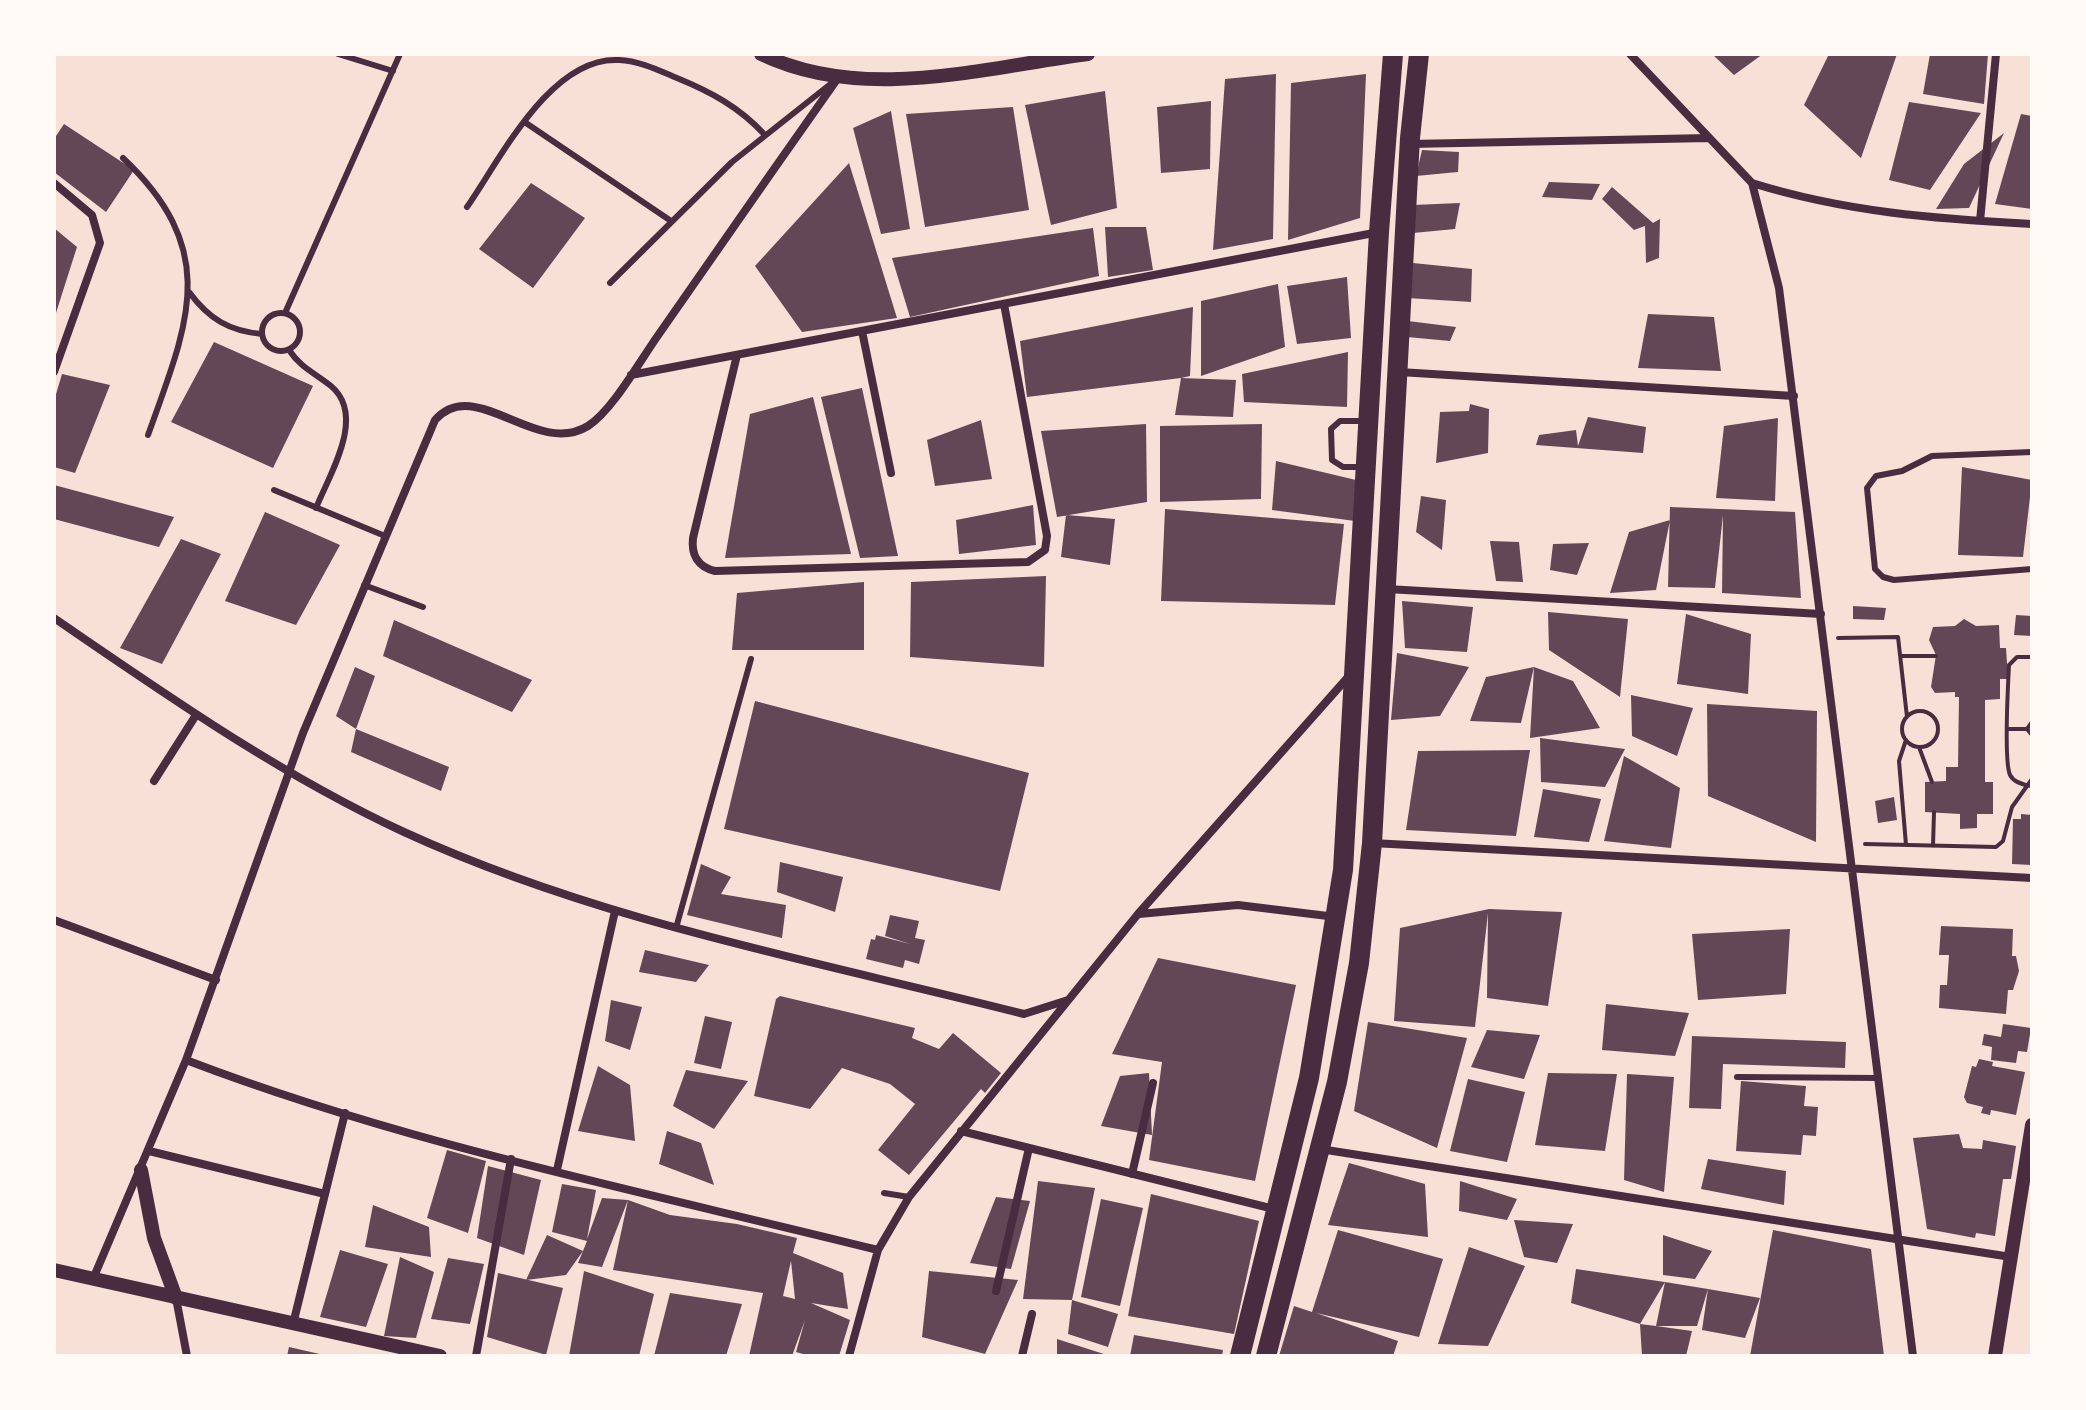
<!DOCTYPE html>
<html>
<head>
<meta charset="utf-8">
<style>
  body { margin:0 }
  #map { position:relative; width:2086px; height:1410px; overflow:hidden; background:#f7e1d7; font-family:Signika,sans-serif }
  canvas { display:block }
  .frame { position:absolute; inset:0; border:56px solid #fffaf5; pointer-events:none }
</style>
</head>
<body>
<div id="map">
<canvas width="2086" height="1410"></canvas>
<div class="frame"></div>
</div>
<script>
const g = document.querySelector('canvas').getContext('2d');
g.lineJoin = 'round';
function paint(path, color) { g.fillStyle = color; g.fill(path, 'evenodd'); }
function stroke(path, color, width, dash) { g.strokeStyle = color; g.lineWidth = width; g.lineCap = dash ? 'butt' : 'round'; g.setLineDash(dash || []); g.stroke(path); }
const building = new Path2D(`
  M1712,54H1763L1734,75Z
  M1829,54H1897L1861,158L1804,105Z
  M1930,54H1988L1984,104L1923,94Z
  M1276,74L1273,239L1213,250L1225,79Z
  M1366,74L1360,218L1288,240L1291,83Z
  M1105,91L1117,208L1051,225L1025,105Z
  M1211,101L1210,169L1161,173L1157,107Z
  M1909,102L1981,113L1930,190L1889,180Z
  M1013,107L1029,210L925,227L906,114Z
  M891,111L910,229L881,234L853,128Z
  M2021,114L2032,116V209L1995,204Z
  M64,124L134,170L106,212L54,172V139Z
  M2004,133L1969,208L1936,209L1964,164Z
  M1422,150L1459,152L1458,172L1416,176Z
  M849,163L897,318L802,332L755,266Z
  M1549,182L1600,184L1592,200L1542,197Z
  M531,183L585,218L533,288L479,249Z
  M1612,187L1653,223L1660,219L1659,258L1646,263L1645,226L1634,230L1602,199Z
  M1460,203L1455,229L1413,233V205Z
  M1105,227H1146L1153,270L1108,277Z
  M54,228L77,247L55,316L54,315Z
  M1093,228L1099,276L910,317L892,258Z
  M1413,263L1472,269L1471,302L1407,298Z
  M1347,277L1351,338L1297,344L1287,286Z
  M1278,284L1285,347L1201,376V301Z
  M1193,307L1190,376L1181,378L1236,380L1233,417L1175,415L1181,378L1027,397L1020,341Z
  M1648,314L1714,317L1721,371L1638,368Z
  M1408,321L1456,327L1450,341L1407,337Z
  M214,342L313,386L273,468L171,422Z
  M1348,352L1347,407L1244,402L1242,374Z
  M62,374L110,385L75,473L54,467V401Z
  M862,388L898,556L860,558L821,397Z
  M813,397L851,554L725,558L750,414Z
  M1470,404L1489,409L1488,453L1436,463L1440,412L1469,411Z
  M1588,417L1646,427L1643,453L1536,445L1539,435L1576,430L1578,446Z
  M1778,418L1775,501L1716,498L1724,426Z
  M981,420L992,479L935,486L927,440Z
  M1146,424L1147,502L1057,517L1041,431Z
  M1262,424L1261,499L1160,502V426Z
  M1276,461L1356,480L1355,521L1272,510Z
  M1962,467L2032,480L2023,557L1958,555Z
  M54,485L174,517L159,547L54,519Z
  M1421,496L1446,500L1442,550L1416,532Z
  M1033,505L1036,545L959,554L956,520Z
  M1670,507L1795,512L1801,598L1722,593L1723,515L1715,588L1668,587Z
  M1165,509L1344,524L1335,605L1161,601Z
  M265,512L340,545L296,625L225,601Z
  M1066,515L1115,519L1110,565L1061,557Z
  M1670,520L1656,590L1610,593L1629,532Z
  M181,539L221,554L162,664L120,648Z
  M1490,541L1519,542L1523,582L1496,581Z
  M1589,543L1577,575L1550,570L1553,544Z
  M1046,576L1044,667L910,657L911,582Z
  M864,582V650H732L737,593Z
  M1402,601L1473,607L1467,652L1405,648Z
  M1853,606L1886,608L1884,620L1853,619Z
  M1548,612L1628,619L1620,697L1549,650Z
  M1686,614L1751,634L1748,694L1677,684Z
  M2016,615L2032,616V636L2014,635Z
  M1964,619L1976,626L1999,625L2000,648H2006L2008,679H2000V699L1985,700V782H1993V814H1977V828L1960,829V814L1925,812V782L1946,781V767H1958L1959,697H1955V692L1935,693L1931,687L1936,655L1929,640L1933,627L1955,626Z
  M394,620L532,680L512,712L383,656Z
  M1397,653L1469,667L1440,716L1391,720Z
  M355,667L375,676L356,729L449,767L441,791L351,752L356,729L336,716Z
  M1534,667L1521,723L1470,721L1486,677Z
  M1534,667L1573,681L1600,728L1530,738Z
  M1631,695L1693,708L1677,756L1632,736Z
  M755,701L1029,773L1000,891L724,829Z
  M1707,704L1817,711L1816,842L1708,796Z
  M1540,738L1625,749L1605,787L1541,782Z
  M1530,750L1516,836L1406,830L1418,751Z
  M1624,756L1680,788L1671,848L1604,841Z
  M1543,789L1601,799L1589,842L1534,837Z
  M1894,797L1897,820L1878,823L1875,801Z
  M2021,814L2032,815V865L2012,864L2013,819H2021Z
  M780,862L843,877L835,912L777,892Z
  M701,864L731,877L721,894L786,905L782,938L687,915Z
  M1489,909L1562,912L1548,1006L1487,998L1488,913L1475,1027L1394,1021L1400,928Z
  M890,915L919,921L915,938L925,940L919,964L905,960L903,968L866,959L871,939L875,940L876,935L910,944L885,936Z
  M1941,926L2013,929L2012,956H2016L2019,971L2013,990H2008L2006,1014L1939,1008L1940,985H1947L1949,955H1939Z
  M1790,929L1786,994L1698,1000L1692,934Z
  M645,950L709,965L696,982L639,972Z
  M1158,958L1296,985L1255,1181L1149,1160L1162,1062L1112,1054Z
  M780,996L915,1028L912,1038L939,1049L953,1033L1001,1073L985,1093L981,1089L909,1175L878,1150L915,1104L890,1084L842,1068L810,1109L754,1096L776,999Z
  M611,1000L642,1007L630,1050L605,1041Z
  M1606,1004L1689,1013L1675,1056L1602,1050Z
  M705,1016L732,1022L721,1069L694,1063Z
  M1368,1022L1467,1038L1437,1148L1354,1111Z
  M2003,1024L2031,1028L2027,1052L2018,1051L2016,1063L1991,1060L1992,1047L1982,1045L1984,1034L2001,1037Z
  M1487,1030L1540,1035L1524,1079L1471,1067Z
  M1692,1036L1846,1042L1845,1068L1723,1064L1721,1109L1689,1108Z
  M1979,1059L1993,1062L1992,1066L2025,1072L2016,1115L1991,1110L1990,1115L1981,1113L1983,1107L1967,1103L1964,1097L1972,1066L1976,1067Z
  M598,1066L630,1085L635,1141L578,1131Z
  M686,1070L748,1081L714,1129L673,1106Z
  M1149,1073L1152,1135L1101,1126L1120,1076Z
  M1548,1073L1617,1074L1605,1151L1535,1145Z
  M1627,1074L1674,1077L1664,1192L1624,1180Z
  M1468,1079L1525,1092L1507,1162L1450,1151Z
  M1741,1081L1806,1086L1804,1106L1818,1107L1816,1136L1803,1135L1801,1155L1736,1151Z
  M667,1131L701,1143L714,1185L659,1164Z
  M1959,1134L1963,1148L1982,1149L1983,1140L2016,1146L2011,1179H2003L1995,1236L1976,1233L1975,1238L1927,1229L1913,1138Z
  M447,1150L486,1161L468,1233L427,1218Z
  M1708,1159L1786,1171L1784,1205L1701,1189Z
  M1349,1163L1425,1184L1428,1237L1328,1225Z
  M488,1166L541,1180L524,1255L477,1238Z
  M1038,1181L1095,1188L1072,1300L1023,1299Z
  M1460,1181L1517,1199L1507,1220L1459,1211Z
  M562,1184L596,1190L587,1239L602,1198L628,1200L670,1215L737,1224L797,1238L793,1253L843,1273L848,1309L811,1303L850,1320L839,1356H810L796,1352L805,1320L792,1356H749L763,1293L613,1270L628,1200L602,1267L578,1263L583,1251L566,1275L526,1280L547,1235L583,1251L587,1241L552,1232ZM791,1261L795,1299L783,1296Z
  M1151,1194L1259,1221L1234,1334L1128,1316Z
  M996,1197L1030,1201L1011,1269L970,1263Z
  M1101,1199L1143,1208L1120,1306L1081,1297Z
  M373,1205L429,1227L431,1257L365,1247Z
  M1514,1220L1573,1224L1557,1263L1524,1257Z
  M1338,1230L1443,1259L1419,1337L1316,1313L1398,1341L1393,1356H1279L1294,1306L1312,1312Z
  M1773,1230L1871,1249L1884,1356H1750Z
  M1663,1235L1712,1251L1695,1279L1663,1275Z
  M1469,1247L1525,1266L1488,1346L1438,1344Z
  M340,1250L388,1264L366,1327L320,1317Z
  M400,1257L434,1272L416,1338L384,1336Z
  M448,1258L484,1264L470,1324L431,1319Z
  M1576,1269L1665,1282L1708,1289L1697,1326H1656L1692,1331L1686,1356H1642L1640,1324L1656,1326L1665,1282L1640,1324L1571,1303Z
  M584,1271L654,1294L639,1356H569Z
  M929,1271L1018,1280L985,1354L922,1337Z
  M498,1273L563,1288L546,1355L487,1337Z
  M1708,1289L1760,1298L1745,1338L1702,1330Z
  M670,1293L742,1304L726,1356H654Z
  M1072,1300L1118,1314L1108,1347L1068,1334Z
  M1134,1335L1223,1350L1222,1356H1130Z
  M1057,1339L1107,1355V1356H1057Z
  M289,1347L324,1355V1356H287Z`);
const path = new Path2D(`
  M1838,638L1898,637L1907,717
  M1902,656H1936
  M2032,657H2017L2009,665C2008,684 2004,761 2010,775C2014,783 2024,785 2032,786
  M2032,685V694
  M1902 729a18 18 0 1 1 36 0a18 18 0 1 1-36 0Z
  M2032,722L2027,729L2032,735
  M2009,729H2027
  M1906,740L1899,761L1906,845
  M1919,747L1932,782
  M1865,844L1996,847L2003,841L2012,807L2032,779
  M1933,846L1934,812`);
const service = new Path2D(`
  M338,54L393,71
  M526,123L671,221
  M123,158C222,252 188,323 148,435
  M467,207C501,158 551,56 619,60C640,61 658,70 677,78C711,92 739,107 764,134
  M610,283L732,162L833,82
  M189,292C209,319 229,331 262,334
  M262 332a19 19 0 1 1 38 0a19 19 0 1 1-38 0Z
  M285,313L400,54
  M289,350C301,368 315,373 331,386C367,416 329,475 316,508
  M2032,452L1932,456L1902,471L1876,476L1867,488L1875,569L1883,577L1894,580L2032,569
  M1364,467H1343L1332,460L1331,429L1340,421H1367
  M274,490L385,536
  M364,585L423,607
  M676,928L751,659
  M1737,1077L1879,1078
  M884,1193L909,1197`);
const minor = new Path2D(`
  M1630,54L1752,183L1779,288L1913,1356
  M1410,144L1709,138
  M54,183L92,215L100,243L54,372
  M1752,183C1845,212 1936,219 2032,224
  M1980,221L1996,54
  M862,331L891,473
  M737,355L693,538C691,555 698,567 715,571L1028,562L1045,550L1047,536L1004,304
  M1399,372L1794,396
  M631,375L1379,232
  M1387,589L1821,614
  M54,618C168,696 279,774 404,832C600,922 816,961 1024,1014L1068,1000
  M154,781L196,715
  M1372,843L2032,878
  M1139,914L1238,905L1336,917
  M54,920L216,980
  M186,1060C408,1145 646,1192 878,1250
  M961,1131L1274,1209
  M1320,1149L2011,1257
  M149,1151L325,1194
  M557,1170L615,911
  M1132,1174L1153,1083
  M93,1279L186,1060L303,733L435,420C475,374 536,458 588,426C613,410 641,359 659,334C718,249 778,163 838,78
  M996,1291L1029,1148
  M176,1298L187,1356
  M293,1324L345,1113
  M476,1356L511,1159
  M849,1356L878,1250L909,1197L1138,914L1349,676
  M1022,1356L1032,1314`);
const tertiary = new Path2D(`
  M761,54C863,103 981,68 1088,54
  M141,1170L154,1238L176,1298
  M54,1270L440,1356
  M1995,1356L2032,1125`);
const primary = new Path2D(`
  M1240,1356L1309,1078L1343,870L1379,232L1393,54
  M1266,1356L1337,1082L1359,963L1372,843L1410,138L1419,54`);
paint(building, '#644757');
stroke(path, '#4a2c40', 4);
stroke(service, '#4a2c40', 6);
stroke(minor, '#4a2c40', 8);
stroke(tertiary, '#4a2c40', 14);
stroke(primary, '#4a2c40', 20);
</script>
</body>
</html>
